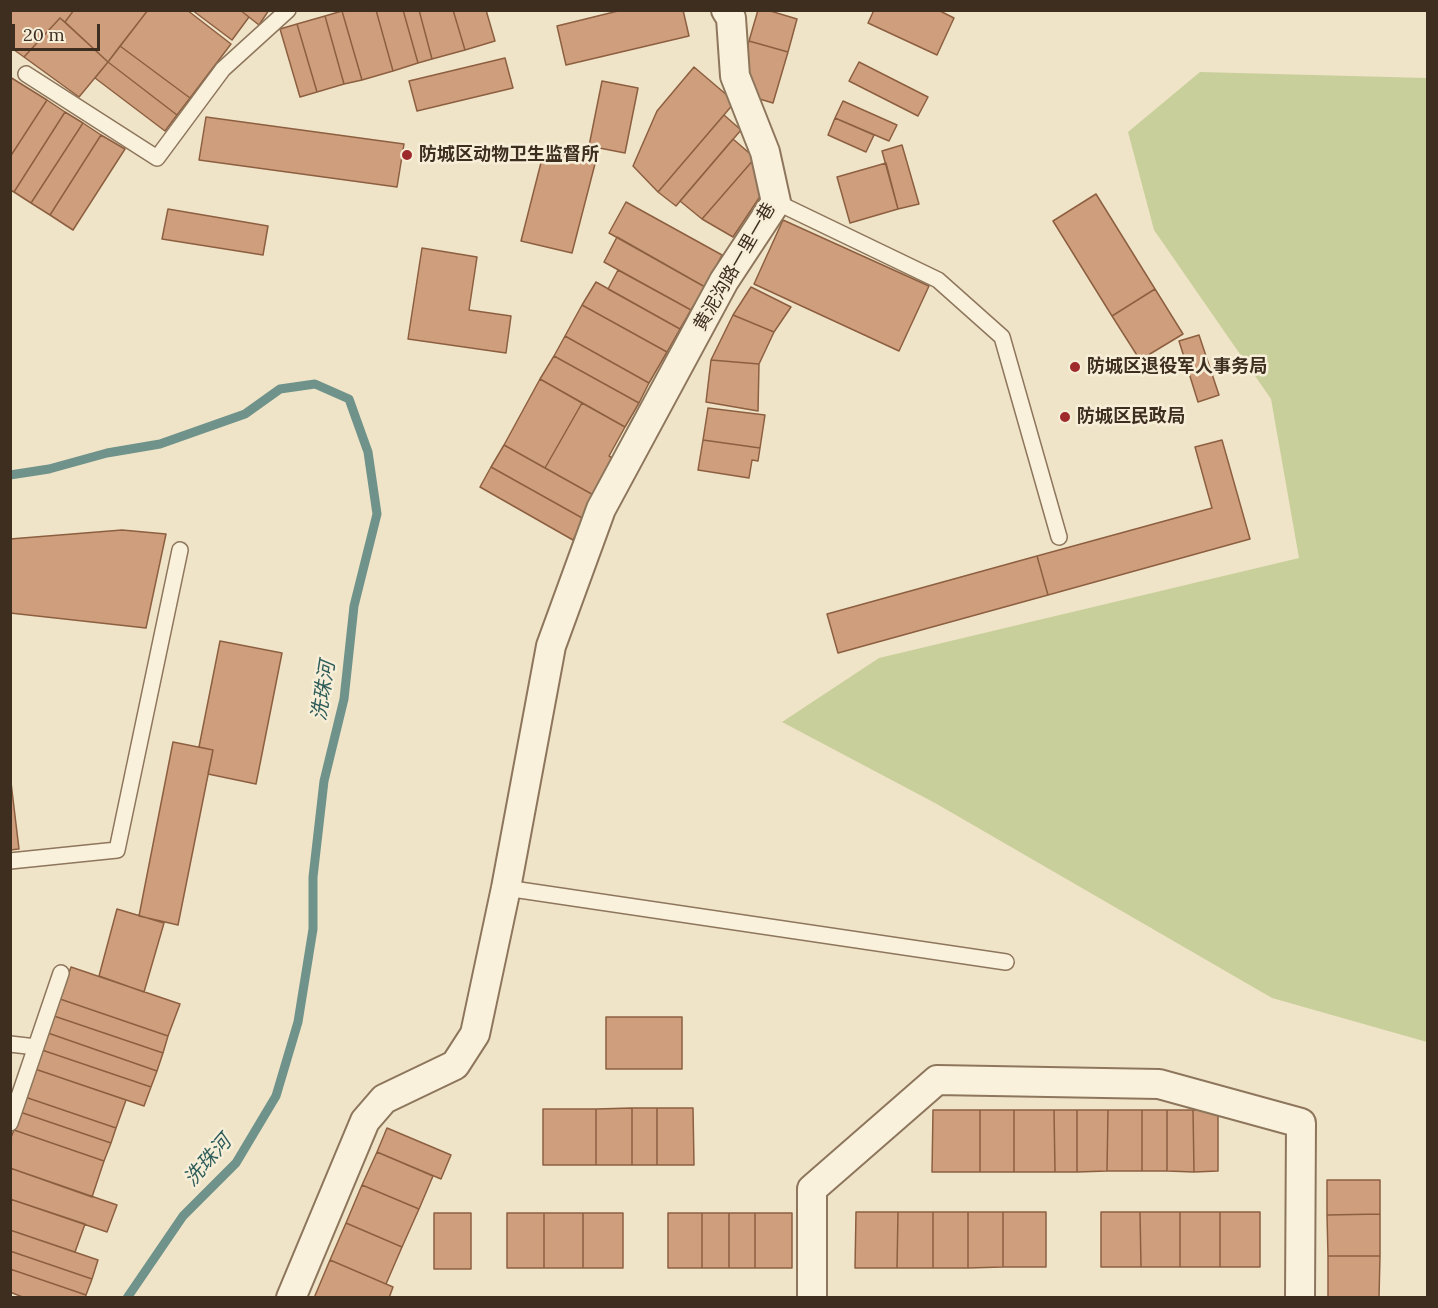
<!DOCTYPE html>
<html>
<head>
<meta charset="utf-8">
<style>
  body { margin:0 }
  #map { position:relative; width:1438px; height:1308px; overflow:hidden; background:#f0e4c8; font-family:Lora,serif }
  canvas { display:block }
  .frame { position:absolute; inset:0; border:12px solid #3d2e20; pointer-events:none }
  .scale { position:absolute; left:12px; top:24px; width:88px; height:27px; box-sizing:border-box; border:3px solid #3d2e20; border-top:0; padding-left:8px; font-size:18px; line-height:21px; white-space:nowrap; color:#3d2e20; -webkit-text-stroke:4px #f7eed8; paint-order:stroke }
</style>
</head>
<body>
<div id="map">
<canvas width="1438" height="1308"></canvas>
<div class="frame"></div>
<div class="scale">20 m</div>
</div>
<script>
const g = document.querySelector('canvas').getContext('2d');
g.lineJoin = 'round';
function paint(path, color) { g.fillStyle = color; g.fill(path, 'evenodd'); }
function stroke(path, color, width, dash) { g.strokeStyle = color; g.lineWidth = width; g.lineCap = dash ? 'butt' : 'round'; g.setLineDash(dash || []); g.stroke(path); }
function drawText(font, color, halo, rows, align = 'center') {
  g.font = font + ' Lora,"Noto Sans SC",serif'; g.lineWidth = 5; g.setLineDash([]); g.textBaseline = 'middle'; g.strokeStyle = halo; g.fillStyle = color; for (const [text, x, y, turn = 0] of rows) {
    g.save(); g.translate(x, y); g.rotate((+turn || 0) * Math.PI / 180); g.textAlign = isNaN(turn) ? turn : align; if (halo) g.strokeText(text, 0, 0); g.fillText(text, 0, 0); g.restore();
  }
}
const green = new Path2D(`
  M1200,72L1427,78V1042L1272,998L935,803L782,722L879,658L1299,558L1271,399L1154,230L1128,132Z`);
const stream = new Path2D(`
  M10,475L49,469L107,453L160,444L245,414L280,389L315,384L349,399L368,452L377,514L354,606L344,699L324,781L313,877V929L298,1022L276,1096L236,1163L183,1216L127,1298`);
const building = new Path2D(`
  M10,10H74L65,22L60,18L24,57L10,47Z
  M74,10H148L108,62L65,22Z
  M148,10H187L231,44L190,98L120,46Z
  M192,10H240L249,17L232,40Z
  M240,10H269L259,25Z
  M376,10H403L418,63L393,71Z
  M376,10L393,71L362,80L342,11Z
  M403,10H419L432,59L418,63Z
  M419,10H453L465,50L432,59Z
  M453,10H486L495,41L465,50Z
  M622,10H683L689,36L566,65L557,26Z
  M758,10H767L797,19L788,52L749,41Z
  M874,10H938L954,18L937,55L868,23Z
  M342,11L362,80L344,84L325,16Z
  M325,16L344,84L317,92L297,24Z
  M60,18L108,62L79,97L24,57Z
  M297,24L317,92L300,97L280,29Z
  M749,41L788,52L773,103L753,97L742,67Z
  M120,46L190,98L177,115L108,62Z
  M505,58L513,88L417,111L409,81Z
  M108,62L177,115L165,131L95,78Z
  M859,62L928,97L918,116L849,81Z
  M694,67L735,102L658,192L633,166L657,111Z
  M10,77L47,100L10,157Z
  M602,81L638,88L625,153L589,146Z
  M47,100L65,112L14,192L10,190V157Z
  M843,101L897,125L889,141L835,118Z
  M65,112L83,123L31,203L14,192Z
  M724,115L741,130L676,206L658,192Z
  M206,117L404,144L397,187L199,160Z
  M835,118L874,135L866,152L828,135Z
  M83,123L101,135L50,215L31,203Z
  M101,135L125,149L73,230L50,215Z
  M733,139L755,158L702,219L680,201Z
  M902,145L919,204L898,209L882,151Z
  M545,147L596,160L572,253L521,241Z
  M755,158L761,195L733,237L702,219Z
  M886,163L898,209L850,223L837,177Z
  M1096,194L1155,289L1112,316L1053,221Z
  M626,202L722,255L705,287L609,233Z
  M168,209L268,226L263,255L162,239Z
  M783,220L929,286L899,351L754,284Z
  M617,237L705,287L691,310L604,262Z
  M422,248L477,257L469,310L511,316L506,353L408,339Z
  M618,270L691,310L680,329L608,289Z
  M596,282L680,329L667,352L582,305Z
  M751,287L791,307L774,332L733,315Z
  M1155,289L1183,334L1140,360L1112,316Z
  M582,305L667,352L649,383L565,336Z
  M733,315L774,332L759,364L711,360Z
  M1199,335L1219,395L1198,402L1179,341Z
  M565,336L649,383L639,403L554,356Z
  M554,356L639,403L625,427L540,379Z
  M711,360L759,364L758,411L706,402Z
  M540,379L582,403L545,468L504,445Z
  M582,403L625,427L609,456L617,461L597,497L545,468Z
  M708,408L765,415L760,448L703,440Z
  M703,440L760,448L758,461L752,460L749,478L698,470Z
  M1222,440L1250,539L1048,595L1037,556L1212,508L1195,447Z
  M504,445L597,497L584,519L491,467Z
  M491,467L584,519L573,540L480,487Z
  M122,530L166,534L146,628L10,613V539Z
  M1037,556L1048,595L838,653L827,614Z
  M220,641L282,653L256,784L208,774L213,750L199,747Z
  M173,742L213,750L178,925L139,916Z
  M10,774L19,849L10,850Z
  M117,909L164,923L144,992L99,976Z
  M71,967L180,1004L168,1036L60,999Z
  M60,999L168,1036L163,1053L54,1016Z
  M54,1016L163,1053L157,1071L48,1033Z
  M606,1017H682V1069H606Z
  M48,1033L157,1071L151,1087L42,1050Z
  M42,1050L151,1087L144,1106L35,1069Z
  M35,1069L126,1100L116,1128L25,1097Z
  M25,1097L116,1128L111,1143L20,1112Z
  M632,1108H657V1165H632Z
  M632,1108V1165H596V1109Z
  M657,1108H693L694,1165H657Z
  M543,1109H596V1165H543Z
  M933,1110H980V1172H932Z
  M980,1110H1014V1172H980Z
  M1014,1110H1054L1055,1172H1014Z
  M1054,1110H1077V1172H1055Z
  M1077,1110H1108L1107,1171L1077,1172Z
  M1108,1110H1142V1171H1107Z
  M1142,1110H1167V1171H1142Z
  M1167,1110H1193L1194,1172L1167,1171Z
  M1193,1110H1218V1171L1194,1172Z
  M20,1112L111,1143L104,1161L14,1130Z
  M387,1128L451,1155L441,1179L377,1152Z
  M14,1130L104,1161L92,1197L10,1168V1140Z
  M377,1152L433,1176L419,1209L362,1185Z
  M10,1168L117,1205L107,1232L10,1199Z
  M1327,1180H1380V1214L1327,1215Z
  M362,1185L419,1209L402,1247L346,1223Z
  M10,1199L85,1224L75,1252L10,1230Z
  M856,1212H898L897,1268H855Z
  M898,1212H933V1268H897Z
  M933,1212H968V1268H933Z
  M968,1212H1003V1267L968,1268Z
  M1003,1212H1046V1267H1003Z
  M1101,1212H1140L1141,1267H1101Z
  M1140,1212H1180V1267H1141Z
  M1180,1212H1220V1267H1180Z
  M1220,1212H1260V1267H1220Z
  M434,1213H471V1269H434Z
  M507,1213H544V1268H507Z
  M544,1213H583V1268H544Z
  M583,1213H623V1268H583Z
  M668,1213H702V1268H668Z
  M702,1213H729V1268H702Z
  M729,1213H755V1268H729Z
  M755,1213H792V1268H755Z
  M1380,1214V1256H1328L1327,1215Z
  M346,1223L402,1247L386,1284L330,1260Z
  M10,1230L98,1260L92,1279L10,1251Z
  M10,1251L92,1279L86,1295L10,1269Z
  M1328,1256H1380L1379,1298H1328Z
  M330,1260L393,1287L389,1298H314Z
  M10,1269L86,1295L85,1298H25L10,1292Z`);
const service = new Path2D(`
  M26,74L157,158L223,69L288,10
  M776,202L938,280L1002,337L1059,537
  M10,861L117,850L180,550
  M506,888L1006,962
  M10,1044L36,1047
  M10,1123L61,973`);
const minor = new Path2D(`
  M291,1298L365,1121L384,1099L455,1065L475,1034L506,888L551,646L601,509L724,281L776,202L765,152L735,76L731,18L726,10
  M812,1298V1189L937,1080L1159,1084L1301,1123L1300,1298`);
const markers = [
  [407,155,6,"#9e2a2b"],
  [1075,367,6,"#9e2a2b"],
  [1065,417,6,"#9e2a2b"]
];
const poiNames = [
  ["防城区动物卫生监督所",419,155],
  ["防城区退役军人事务局",1087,367],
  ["防城区民政局",1077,417]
];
const streetNames = [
  ["黄泥沟路一里一巷",735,267,-60]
];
const waterNames = [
  ["洗珠河",324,691,-81],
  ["洗珠河",208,1161,-49]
];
paint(green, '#c9cf9b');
stroke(stream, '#6f938a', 9);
paint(building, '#cf9f7d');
stroke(building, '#8d5f41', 1.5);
stroke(service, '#8d765c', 18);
stroke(minor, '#8d765c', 32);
stroke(service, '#faf1dc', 15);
stroke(minor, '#faf1dc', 28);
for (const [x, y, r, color] of markers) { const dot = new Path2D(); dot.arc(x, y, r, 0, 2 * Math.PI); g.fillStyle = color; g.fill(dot); stroke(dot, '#f7eed8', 2); }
drawText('bold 18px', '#3d2e20', '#f7eed8', poiNames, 'left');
drawText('18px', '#3d2e20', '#f7eed8', streetNames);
drawText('italic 20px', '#2f5d5a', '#f7eed8', waterNames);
</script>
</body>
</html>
